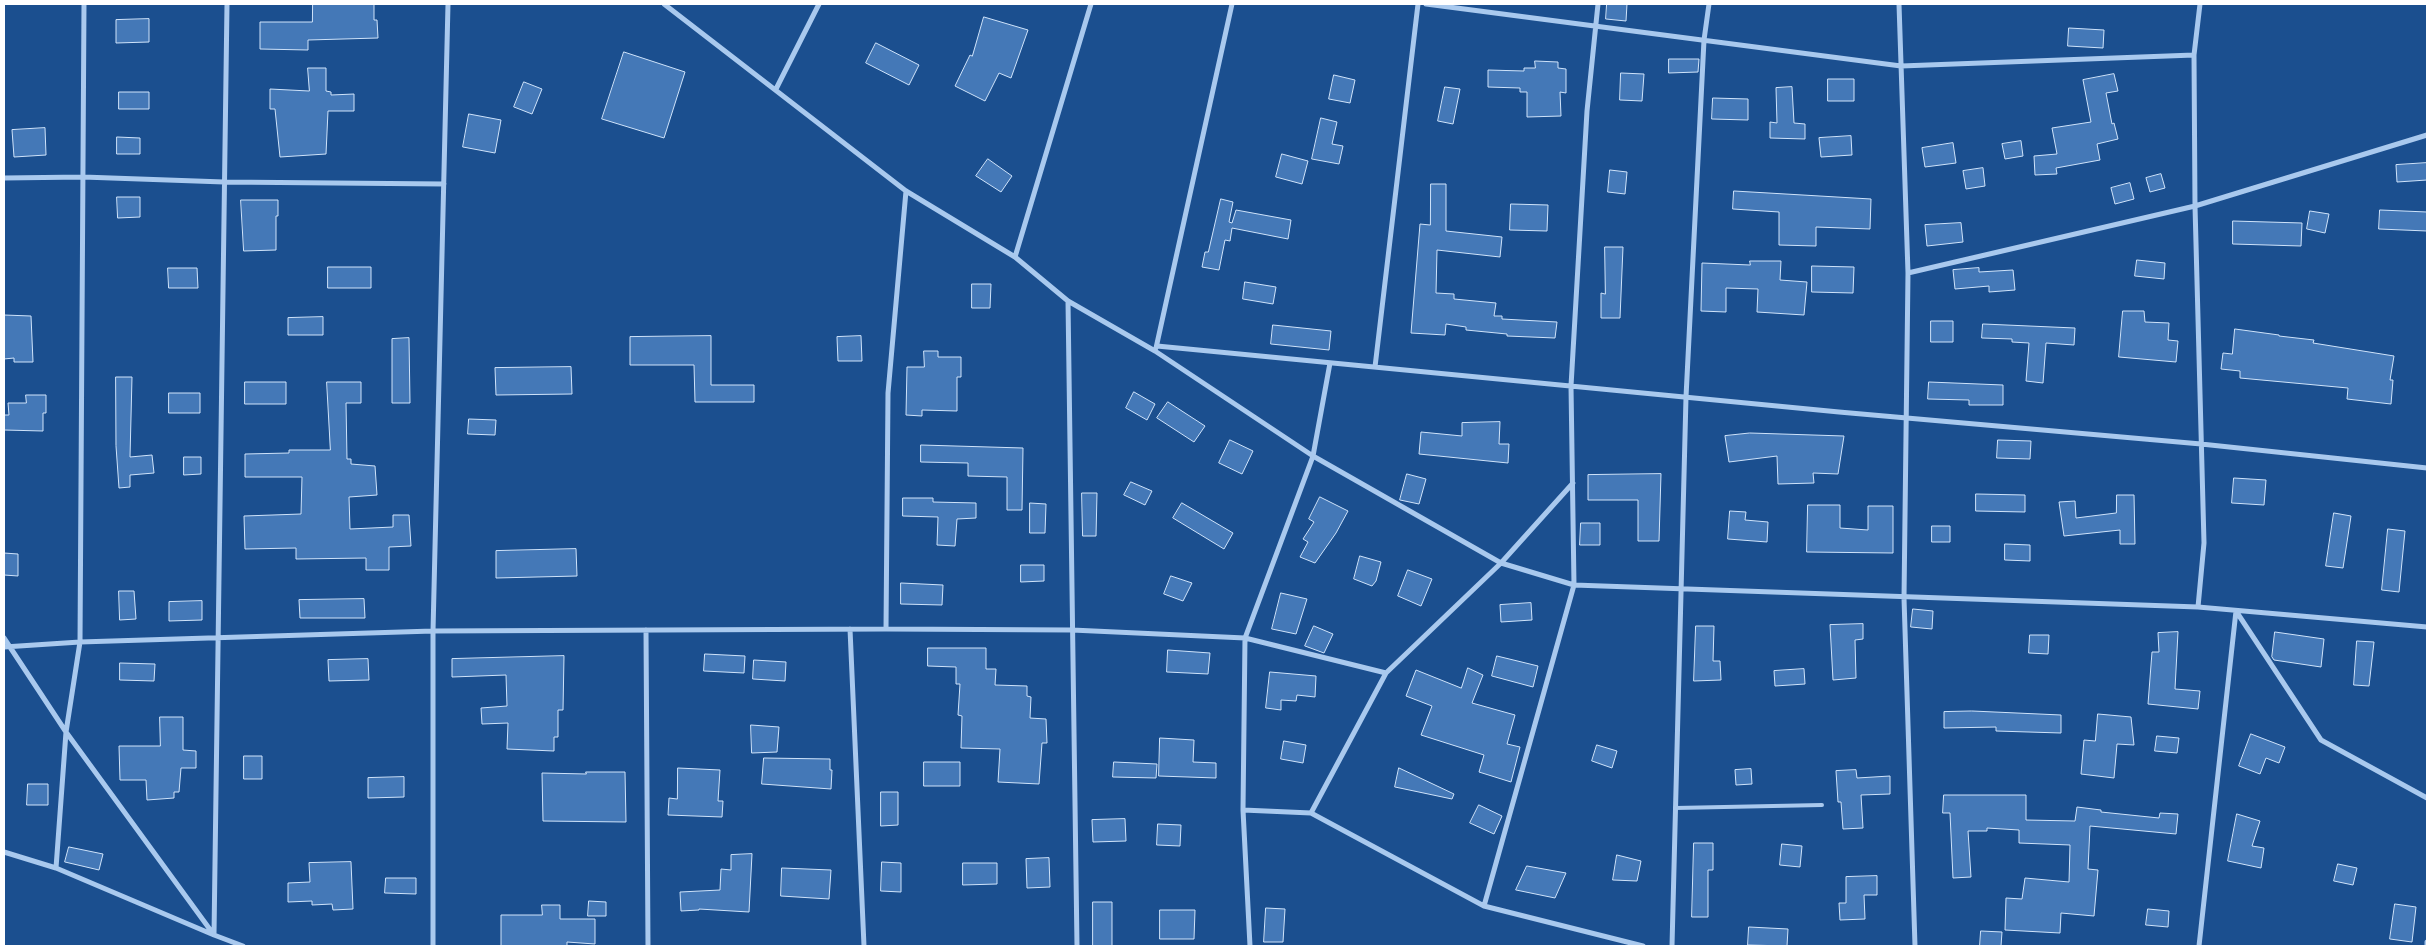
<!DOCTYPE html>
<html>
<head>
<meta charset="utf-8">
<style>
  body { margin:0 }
  #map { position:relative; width:2431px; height:950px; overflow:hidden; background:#1b4f8f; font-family:Manrope,sans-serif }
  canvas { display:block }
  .frame { position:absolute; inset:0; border:5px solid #fff; pointer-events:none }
</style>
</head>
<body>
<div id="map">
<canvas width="2431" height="950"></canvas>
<div class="frame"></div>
</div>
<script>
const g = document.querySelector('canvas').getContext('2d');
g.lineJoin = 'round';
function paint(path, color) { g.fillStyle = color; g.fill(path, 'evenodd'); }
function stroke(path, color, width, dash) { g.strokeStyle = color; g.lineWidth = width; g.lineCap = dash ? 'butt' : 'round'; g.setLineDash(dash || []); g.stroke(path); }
const building = new Path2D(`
  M313,4H374V20H377L378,38L308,40V50L260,49V22H312Z
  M1607,4H1627L1626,21L1606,19Z
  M984,17L1028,30L1011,78L999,73L985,101L955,86L970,55L972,56Z
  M149,19V42L116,43V20Z
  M2069,28L2104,30L2103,48L2068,46Z
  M876,43L919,65L909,85L866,63Z
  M624,52L685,72L664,138L602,119Z
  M1669,59H1699L1698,72L1669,73Z
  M1535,61L1558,62V68L1566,69V93L1560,92L1561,116L1527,117V92H1520V88L1488,87V70L1524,71V68H1535Z
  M308,68H326V91L331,92V95L354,94V111H328L326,154L280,157L275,109H270V89L309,91Z
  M1621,73L1644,74L1642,101L1620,100Z
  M2114,74L2118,91L2106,93L2112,124L2114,123L2118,139L2097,144L2100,160L2056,168L2057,174L2035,175L2034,156L2057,154L2052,128L2091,122L2083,80Z
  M1334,75L1355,80L1350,103L1329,99Z
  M1828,79H1854V101H1828Z
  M524,82L542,89L532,114L514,107Z
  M1445,87L1460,89L1453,124L1438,121Z
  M1792,87L1794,123L1805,124V139L1770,138V122L1777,123L1776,88Z
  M119,92H149V109H119Z
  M1713,98L1748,99V120L1712,119Z
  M469,114L501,120L495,153L463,147Z
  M1321,118L1337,122L1332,144L1343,146L1339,164L1312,159Z
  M45,128L46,155L14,157L12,130Z
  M1851,136L1852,155L1821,157L1819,138Z
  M117,137L140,138V154H117Z
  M2021,141L2023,156L2005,159L2002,144Z
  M1953,143L1956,163L1925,167L1922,148Z
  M1282,154L1308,161L1302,184L1276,177Z
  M988,159L1012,176L1001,192L976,176Z
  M2427,163V180L2397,182L2396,165Z
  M1983,168L1985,186L1966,189L1963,171Z
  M1610,170L1627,172L1625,194L1608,192Z
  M2161,174L2165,188L2150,192L2146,178Z
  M2130,183L2134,199L2115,204L2111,188Z
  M1431,184H1446V231L1502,237L1500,257L1437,250L1436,293L1454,294V299L1496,303L1494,316H1502V319L1557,322L1555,338L1507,336V334L1466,330V327L1446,324L1445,335L1411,333L1420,224L1430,225Z
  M1734,191L1871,199L1870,229L1816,227V246L1779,245V212L1733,209Z
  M117,197H140V217L118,218Z
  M1221,199L1233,202L1229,222L1232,223L1236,210L1291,220L1288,239L1232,228L1230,241L1225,240L1219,270L1202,267L1205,252H1208Z
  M241,200H278V216H276V250L244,251Z
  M1511,204L1548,205L1547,231L1510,230Z
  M2380,210L2427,212V231L2379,229Z
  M2310,211L2329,214L2325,233L2307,229Z
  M2233,221L2302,223L2301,246L2233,244Z
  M1961,223L1963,242L1927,246L1925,225Z
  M1605,247H1623L1620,318H1601V293L1605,294Z
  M2137,260L2165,263L2164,279L2135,276Z
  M1750,261H1781L1780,280L1807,282L1804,315L1757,312L1758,289L1726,288V312L1701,311L1702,263L1750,265Z
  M1812,266L1854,267L1853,293L1812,292Z
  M328,267H371V288H328Z
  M168,268H197L198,288H169Z
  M1979,268V272L2013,270L2015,290L1989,292V286L1955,289L1953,270Z
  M1245,282L1276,287L1273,304L1243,299Z
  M972,284H991L990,308H972Z
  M2123,311H2144L2145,322L2169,323L2168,340L2178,341L2176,362L2119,357Z
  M4,315L31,316L33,362H14V358L4,359Z
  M323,317V335H288V318Z
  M1931,321H1953V342H1931Z
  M1983,324L2075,328L2074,345L2046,343L2043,383L2026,381L2029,343L2012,342V339L1982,338Z
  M1273,325L1331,331L1329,350L1271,344Z
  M2235,329L2279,335V336L2314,340L2313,343L2394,356L2390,380H2393L2391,404L2347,399L2348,388L2240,378V371L2221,369L2223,353L2232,354Z
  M711,336V385H754V402H695L694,365H630V337Z
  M861,336L862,361H838L837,337Z
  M409,338L410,403H392V339Z
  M924,351H938V357H961V377H957V411L922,410V416L906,415L907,367H924Z
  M571,367L572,394L496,395L495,368Z
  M116,377H132L130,457L152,455L154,473L130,475V487L119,488L116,446Z
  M245,382H286V404H245Z
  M327,382H361V403H346L347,459H351V464L375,466L377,495L349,497L350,529L393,527V515H409L411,546L389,547V570H366V558L296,559V548L245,549L244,516L301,514L302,477H245V454L289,453V450H330Z
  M1929,382L2003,385V405H1969V400L1928,399Z
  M1134,392L1155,404L1147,420L1126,408Z
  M169,393H200V413H169Z
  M26,395H46V413H43V431L4,430V415H9L8,403H26Z
  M1168,402L1205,426L1194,442L1157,418Z
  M469,419L496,420L495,435L468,434Z
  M1500,422L1499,444H1509L1508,463L1419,454L1421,432L1462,436V423Z
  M1750,433L1844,436L1838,474L1813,473L1814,483L1778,484L1777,456L1729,462L1725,436Z
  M1230,440L1253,451L1242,474L1219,463Z
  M1998,440L2031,441L2030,459L1997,458Z
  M921,445L1023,448L1022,510H1007V477L968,476V463L921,462Z
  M184,457H201V474L184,475Z
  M1407,474L1426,479L1419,504L1400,500Z
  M1661,474L1659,541H1638V500H1588V475Z
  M2234,478L2266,480L2264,505L2232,503Z
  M1131,482L1152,491L1145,505L1124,495Z
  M1082,493H1097L1096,536H1083Z
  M1976,494L2025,495V512L1976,511Z
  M2117,495H2134L2135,544H2120V530L2064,536L2059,502L2075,501L2076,518L2116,513Z
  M1320,497L1348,511L1336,533L1315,563L1300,557L1308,542L1303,539L1314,522L1309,519Z
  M903,498H933V502L976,503V518L957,519L955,546L937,545L938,517L903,516Z
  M1030,503L1046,504L1045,533H1030Z
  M1182,503L1233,533L1224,549L1173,518Z
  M1808,505H1840V528L1868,530V506H1893V553L1807,552Z
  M1730,511L1746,512L1745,520L1768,522L1767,542L1728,539Z
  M2334,513L2351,516L2343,568L2326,566Z
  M1581,523H1600V545H1580Z
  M1932,526H1950V542H1932Z
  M2388,529L2405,531L2399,592L2382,590Z
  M2005,544L2030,545V561L2005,560Z
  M576,549L577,576L496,578V551Z
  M4,553L18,554V576L4,575Z
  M1360,556L1381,562L1376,581L1372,586L1354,579Z
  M1021,565H1044V581L1021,582Z
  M1408,570L1432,579L1421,606L1398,596Z
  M1171,576L1192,583L1183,601L1164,594Z
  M901,583L943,585L942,605L901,604Z
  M119,591H134L136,619L120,620Z
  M1281,593L1307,599L1296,634L1272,629Z
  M364,599L365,618H300L299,600Z
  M202,601V620L169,621V602Z
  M1531,603L1532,620L1501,622L1500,605Z
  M1913,609L1933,611L1932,629L1911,627Z
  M1863,624V639L1855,640L1856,678L1833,680L1830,625Z
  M1314,626L1333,634L1324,653L1305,646Z
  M1696,626H1714L1713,661H1720L1721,680L1694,681Z
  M2178,632L2175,689L2200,691L2198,709L2148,704L2152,652H2159L2158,633Z
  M2275,632L2324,639L2321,667L2274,660L2272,657Z
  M2030,635H2049L2048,654L2029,653Z
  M2357,641L2374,642L2369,686L2354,685Z
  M928,648H986V669H996L995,685L1027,686V696L1031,697L1030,718L1046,719L1047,743H1042L1039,784L998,782L1000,749L961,748L962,716L958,715L960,684H956V667L928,666Z
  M1168,650L1210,653L1208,674L1167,672Z
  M705,654L745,656L744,673L704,671Z
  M564,656L563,710H558V737H554V751L507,749L508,723L482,724L481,708L507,706L506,675L452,677V659Z
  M1497,656L1538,666L1533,687L1492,676Z
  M368,659L369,680L329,681L328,660Z
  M754,660L786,662L785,681L753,679Z
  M120,663L155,664L154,681L120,680Z
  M1468,668L1483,675L1472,703L1515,715L1507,744L1520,747L1511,782L1479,772L1484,755L1421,735L1432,706L1406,696L1416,670L1461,688Z
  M1804,669L1805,684L1775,686L1774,671Z
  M1270,672L1316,676L1315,697L1297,695L1296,701L1281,700V710L1266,708Z
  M1972,711L2061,715V733L1996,731V727L1944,728V712Z
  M2098,714L2131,717L2134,745L2117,744L2114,778L2081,774L2084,740L2095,741Z
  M160,717H183V750L196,751V768H181L179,792H174V798L147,800L146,780H120L119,746H160Z
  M751,725L779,727L777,752L752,753Z
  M2251,734L2285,747L2279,763L2266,758L2260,774L2239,766Z
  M2157,736L2179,738L2177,753L2155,751Z
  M1160,738L1194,740L1193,762L1216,763V778L1159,776Z
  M1284,741L1306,745L1303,763L1281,759Z
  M1597,745L1617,751L1612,768L1592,761Z
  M244,756H262V779H244Z
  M764,758L830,759V770H832L831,789L762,784Z
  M924,762H960V786H924Z
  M1114,762L1157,764L1156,778L1113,777Z
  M678,768L720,770L718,801H723L722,817L668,815L669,798L677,799Z
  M1399,768L1454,794L1452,799L1395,787Z
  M1751,769L1752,784L1736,785L1735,770Z
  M1856,770L1857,778L1890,776V794L1861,795L1863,828L1843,829L1841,802H1838L1836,771Z
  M586,772H625L626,822L543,821L542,773L586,774Z
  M404,777V797L368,798V778Z
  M28,784H48V805H27Z
  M881,792H898V825L881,826Z
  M1944,795H2026V820L2075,821L2077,807L2101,810V812L2159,818L2160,813L2178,814L2176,834L2090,826L2088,869L2098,870L2094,916L2061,913L2060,933L2005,930L2006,898L2022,899L2025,878L2069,882L2070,845L2019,843V830L1987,828V831H1968L1971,877L1953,878L1950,813H1943Z
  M1479,805L1502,816L1494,834L1470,823Z
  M2237,814L2260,821L2252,846L2264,848L2261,868L2228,861Z
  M1125,819L1126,841L1093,842L1092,820Z
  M1158,824L1181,825L1180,846L1157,845Z
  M1694,843H1713V870H1708V917H1692Z
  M1782,844L1802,846L1800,867L1780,865Z
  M69,847L103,854L99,870L65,862Z
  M752,854L749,912L699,909V910L681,911L680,892L720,890L721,869L731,870V855Z
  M1617,855L1641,861L1637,881L1613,880Z
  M1049,858L1050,887L1027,888L1026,859Z
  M351,862L353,909L333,910L332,904L312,905V901L288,902V883L310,882L309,863Z
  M882,862L901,863V892L881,891Z
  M963,863H997V884L963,885Z
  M2338,864L2357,868L2353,885L2334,881Z
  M1527,866L1566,873L1555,898L1516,890Z
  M782,868L831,870L829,899L781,896Z
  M1877,876V895H1864L1865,919L1840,920L1839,903H1846V877Z
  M386,878H416V894L385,893Z
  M589,901L606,902V916H588Z
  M1093,902H1112V946H1093Z
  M2395,904L2416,907L2412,942L2390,939Z
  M542,905H560V919H595V944L567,942V946H501V915H542Z
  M1266,908L1285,909L1283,942H1264Z
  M2148,909L2169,911L2168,927L2146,925Z
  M1160,910H1195L1194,939H1160Z
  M1749,927L1788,929L1787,946L1748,945Z
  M1981,931L2002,932L2001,946H1980Z`);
const lane = new Path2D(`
  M1675,808L1822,805`);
const street = new Path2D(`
  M664,4L906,191L1015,257L1068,301L1155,351L1313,456L1501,563L1574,585L2198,607L2427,627
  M1426,4L1901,66L2194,55
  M1899,4L1908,273L1904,598L1915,946
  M776,89L819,4
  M4,178L83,177L224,182L444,184
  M1015,257L1091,4
  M1908,273L2195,206L2427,135
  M1068,301L1077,946
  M1157,346L1839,412L2201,444L2427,468
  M1156,348L1232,4
  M1375,367L1418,4
  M2198,607L2204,543L2195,206L2194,55L2200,4
  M2236,611L2321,740L2427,798
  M850,629L864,946
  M886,629L888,393L906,191
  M646,630L648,946
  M4,638L66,732L214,935L243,946
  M4,647L80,642L433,631L886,629L1072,630L1245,638L1386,673
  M1243,810L1311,813L1484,906L1643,946
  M1311,813L1386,673L1501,563L1573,483
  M4,852L56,868L214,935L227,4
  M56,868L66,732L80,642L84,4
  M1484,906L1574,585L1571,386L1587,111L1598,4
  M433,946V631L448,4
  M1250,946L1243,810L1245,638L1313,456L1330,363
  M1672,946L1686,397L1704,40L1709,4
  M2199,946L2236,611
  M2427,946V942`);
paint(building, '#4478b7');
stroke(building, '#cfe3fa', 1);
stroke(lane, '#a9c9ee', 4);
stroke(street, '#a9c9ee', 5);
</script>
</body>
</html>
